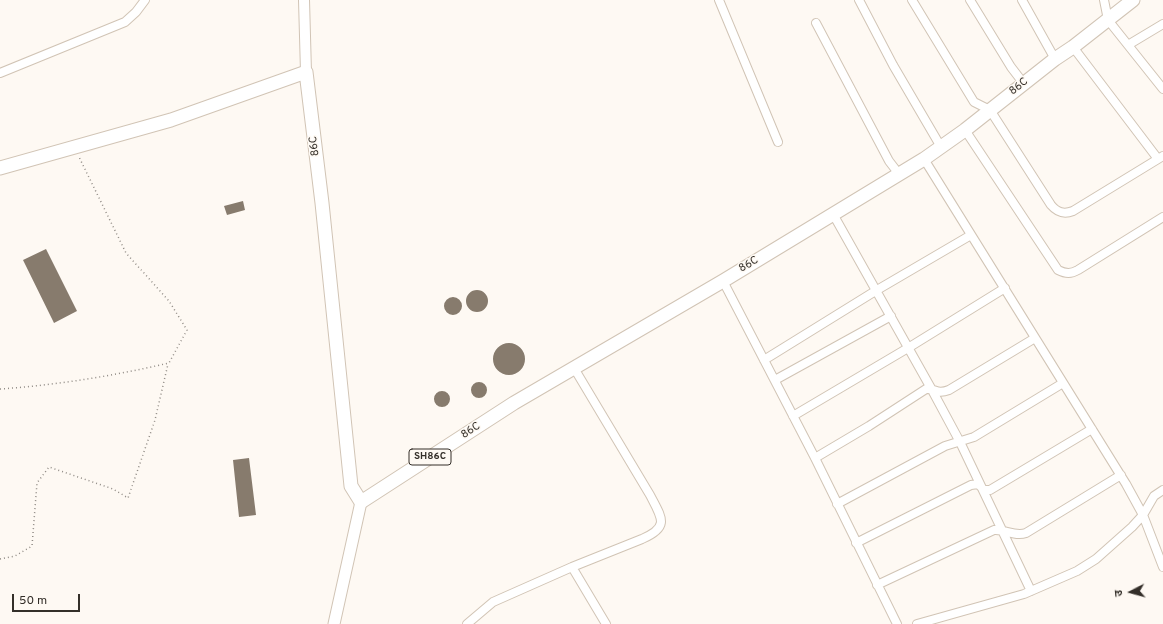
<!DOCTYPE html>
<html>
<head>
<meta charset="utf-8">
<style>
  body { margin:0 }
  #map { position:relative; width:1163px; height:624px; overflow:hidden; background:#fef9f3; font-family:Overpass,"Noto Sans Devanagari",sans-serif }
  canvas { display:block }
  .north { position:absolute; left:1111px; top:572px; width:40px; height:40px; -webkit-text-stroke:3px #fef9f3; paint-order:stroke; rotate:264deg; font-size:11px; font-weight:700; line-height:16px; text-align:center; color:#342f29 }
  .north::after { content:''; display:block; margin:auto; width:14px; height:18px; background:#342f29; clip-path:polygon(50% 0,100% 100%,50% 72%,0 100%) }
  .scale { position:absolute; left:12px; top:594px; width:68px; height:18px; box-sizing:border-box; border:2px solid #342f29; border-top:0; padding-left:5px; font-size:12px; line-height:14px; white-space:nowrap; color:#342f29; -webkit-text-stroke:3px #fef9f3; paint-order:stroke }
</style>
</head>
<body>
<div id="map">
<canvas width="1163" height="624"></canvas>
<div class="north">उ</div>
<div class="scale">50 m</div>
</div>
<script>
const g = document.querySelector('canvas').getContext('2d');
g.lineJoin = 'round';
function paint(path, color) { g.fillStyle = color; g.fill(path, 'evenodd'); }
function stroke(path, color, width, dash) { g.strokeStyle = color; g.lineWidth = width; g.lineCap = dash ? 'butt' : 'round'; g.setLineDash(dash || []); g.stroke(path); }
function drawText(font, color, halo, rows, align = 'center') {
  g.font = font + ' Overpass,sans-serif'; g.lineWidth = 3; g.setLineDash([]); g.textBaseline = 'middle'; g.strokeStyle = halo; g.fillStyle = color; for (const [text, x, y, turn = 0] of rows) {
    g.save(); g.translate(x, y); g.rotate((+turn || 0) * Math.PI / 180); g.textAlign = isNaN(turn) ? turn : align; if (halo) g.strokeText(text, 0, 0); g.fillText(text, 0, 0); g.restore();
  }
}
const building = new Path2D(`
  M243,201L245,210L227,215L224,206Z
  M46,249L77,311L54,323L23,260Z
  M466 301a11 11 0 1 1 22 0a11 11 0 1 1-22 0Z
  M444 306a9 9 0 1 1 18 0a9 9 0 1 1-18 0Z
  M493 359a16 16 0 1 1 32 0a16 16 0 1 1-32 0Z
  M471 390a8 8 0 1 1 16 0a8 8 0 1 1-16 0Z
  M434 399a8 8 0 1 1 16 0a8 8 0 1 1-16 0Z
  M249,458L256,515L239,517L233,460Z`);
const path = new Path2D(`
  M0,389C57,385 113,376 169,363L187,330L169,301L126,253L79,157
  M0,559L15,556L32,546L37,483L49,467L113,489L128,498L155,420L168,364`);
const minor = new Path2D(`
  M719,0L778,142
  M859,0L893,65L941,147
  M912,0L974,102L990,110L1051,205C1057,212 1063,215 1073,211L1163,156
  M970,0L1011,67L1024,84
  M1022,0L1055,59
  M1104,0L1108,20L1163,89
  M816,23L889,161L899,174
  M1128,45L1163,24
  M1073,47L1158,159
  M0,73L125,22L136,12L145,0
  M965,130L1058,270C1066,274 1071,274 1078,270L1163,217
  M924,159L1126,484L1143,515L1163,567
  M833,214L932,390L960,442L1031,591
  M723,281L815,458L897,624
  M764,360L877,290L971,235
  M775,380L891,316
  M793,416L908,348L1005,288
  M815,458L869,426L926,389C936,388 936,395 949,390L1035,338
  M837,504L945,446L974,437L1063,383
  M856,543L971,485L978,484L984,490H990L1092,429
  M572,567L606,624
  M877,585L994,530C1005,529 1015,537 1026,533L1121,475
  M467,624L493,602L572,567L642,539C670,527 662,518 650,495L574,368
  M917,624L1024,594L1077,571L1096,559L1132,527L1143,515L1154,496L1163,490`);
const tertiary = new Path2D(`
  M304,0L306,72`);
const secondary = new Path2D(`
  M334,624L361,502`);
const primary = new Path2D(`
  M0,168L171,120L306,72L322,203L351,486L361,502L514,403L723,281L924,159L965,130L1055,59L1073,47L1133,0`);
const shields = [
  [430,457,42]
];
const shieldNames = [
  ["SH86C",430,457]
];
const streetNames = [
  ["86C",1019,87,-39],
  ["86C",315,146,-97],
  ["86C",749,265,-31],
  ["86C",471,431,-33]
];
paint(building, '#877b6d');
stroke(minor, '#d1c4b5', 10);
stroke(tertiary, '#d1c4b5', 12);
stroke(secondary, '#d1c4b5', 13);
stroke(primary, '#d1c4b5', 15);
stroke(path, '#908b85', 1.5, [1, 3]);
stroke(minor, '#fff', 8);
stroke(tertiary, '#fff', 10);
stroke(secondary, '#fff', 11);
stroke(primary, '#fff', 13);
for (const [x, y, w] of shields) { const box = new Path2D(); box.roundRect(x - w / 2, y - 8, w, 16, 3); g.fillStyle = '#fef9f3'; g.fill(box); stroke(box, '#342f29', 1); }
drawText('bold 10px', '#342f29', null, shieldNames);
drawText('11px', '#342f29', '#fef9f3', streetNames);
</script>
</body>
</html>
